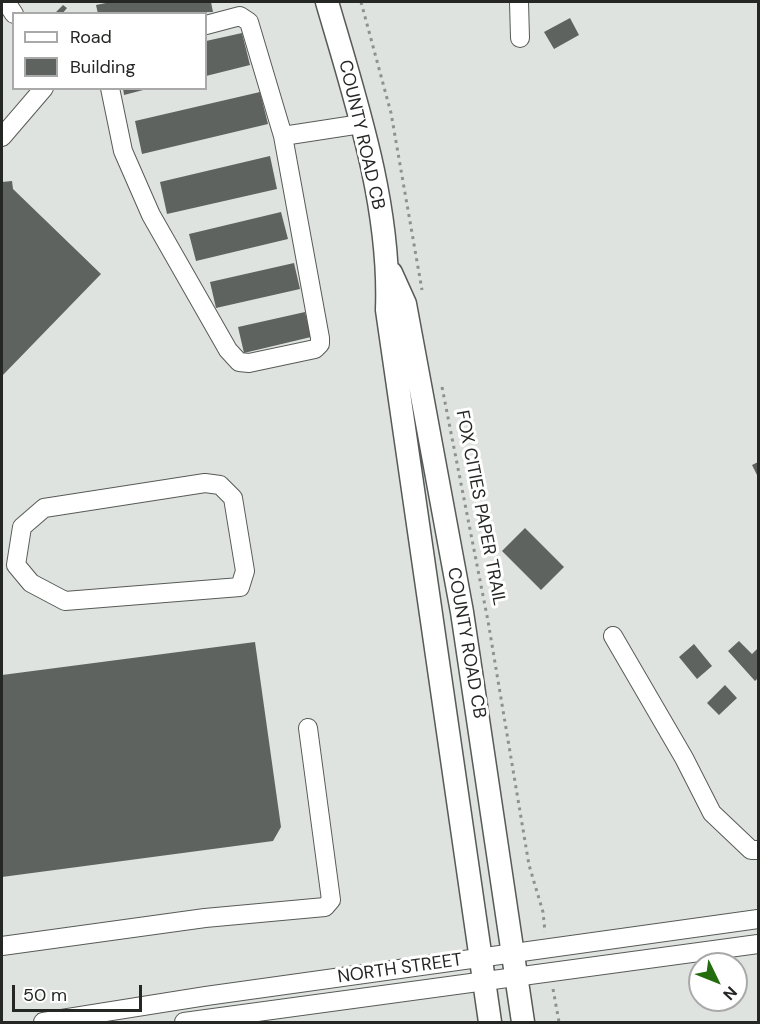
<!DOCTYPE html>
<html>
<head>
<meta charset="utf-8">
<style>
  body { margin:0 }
  #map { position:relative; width:760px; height:1024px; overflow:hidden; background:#dfe3df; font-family:"DM Sans",sans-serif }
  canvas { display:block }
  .frame { position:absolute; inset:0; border:3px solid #252725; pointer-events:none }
  .legend { position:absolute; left:12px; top:12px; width:195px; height:78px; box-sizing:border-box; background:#fff; border:2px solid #a8a9a8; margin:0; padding:8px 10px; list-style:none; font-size:18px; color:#252725 }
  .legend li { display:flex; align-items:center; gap:12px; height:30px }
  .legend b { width:30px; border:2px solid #a8a9a8 }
  .north { position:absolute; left:688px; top:952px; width:60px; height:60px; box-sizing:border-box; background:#fff; border:2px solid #a8a9a8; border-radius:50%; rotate:133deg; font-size:16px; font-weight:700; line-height:24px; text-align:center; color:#252725 }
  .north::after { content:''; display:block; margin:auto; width:21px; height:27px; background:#236d0e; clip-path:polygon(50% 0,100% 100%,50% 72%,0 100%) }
  .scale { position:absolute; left:12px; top:985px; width:130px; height:27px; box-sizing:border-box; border:3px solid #252725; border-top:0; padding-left:8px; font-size:18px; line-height:21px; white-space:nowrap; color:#252725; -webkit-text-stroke:4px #fff; paint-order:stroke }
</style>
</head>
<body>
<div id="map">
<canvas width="760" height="1024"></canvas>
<div class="frame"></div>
<ul class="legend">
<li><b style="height:8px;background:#fff"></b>Road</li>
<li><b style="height:16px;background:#5f635f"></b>Building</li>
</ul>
<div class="north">N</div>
<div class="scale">50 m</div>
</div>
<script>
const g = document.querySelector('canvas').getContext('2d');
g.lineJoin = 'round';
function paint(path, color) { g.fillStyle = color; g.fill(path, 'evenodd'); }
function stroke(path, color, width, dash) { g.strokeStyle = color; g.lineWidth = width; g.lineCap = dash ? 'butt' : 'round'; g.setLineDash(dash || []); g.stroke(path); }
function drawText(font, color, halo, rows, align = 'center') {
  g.font = font + ' "DM Sans",sans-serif'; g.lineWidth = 6; g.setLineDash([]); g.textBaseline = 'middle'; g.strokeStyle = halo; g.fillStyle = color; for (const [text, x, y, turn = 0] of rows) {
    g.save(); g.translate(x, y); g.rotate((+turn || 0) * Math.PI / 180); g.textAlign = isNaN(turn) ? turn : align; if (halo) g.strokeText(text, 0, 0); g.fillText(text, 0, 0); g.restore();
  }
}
const building = new Path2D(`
  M111,2H211L213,12L98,14L96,5Z
  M63,5L67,8L62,14H54Z
  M570,18L579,35L554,49L544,32Z
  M242,33L250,65L206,76V41Z
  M123,88H147V89L124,95Z
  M260,92L268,124L142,154L135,121Z
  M270,156L277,189L167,214L160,182Z
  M12,181L13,189L101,274L2,376V182Z
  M281,212L288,239L196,261L189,234Z
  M294,263L300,289L216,308L210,282Z
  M305,312L311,337L244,353L238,327Z
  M758,462V477L752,465Z
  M525,528L564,567L541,590L502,551Z
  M739,641L752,654L758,648V678L755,681L728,651Z
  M255,642L281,827L273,841L2,877V675Z
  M694,644L712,666L697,679L679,657Z
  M725,685L737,698L719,715L707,703Z`);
const path = new Path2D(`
  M361,2L391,113L422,290
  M442,387L488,621L529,865L543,912L545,932
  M553,989L559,1022`);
const minor = new Path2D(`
  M6,2L14,14
  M519,2L520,38
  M110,88L123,151L151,215L228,350L239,362L249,363L315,349L320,344V338L283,136L249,22L240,16L206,25
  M283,136L361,124
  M2,137L44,88
  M205,483L220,485L233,498L245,571L240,587L65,601L31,583L16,565L22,527L44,508Z
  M613,636L684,758L712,813L751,850H758
  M2,946L205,918L325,907L331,900L308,728
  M43,1022L206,996L758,919
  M184,1022L758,944`);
const major = new Path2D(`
  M327,2C356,101 391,206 387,310L490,1022
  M391,273L405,304L462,612L523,1022`);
const streetNames = [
  ["COUNTY ROAD CB",361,135,77],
  ["FOX CITIES PAPER TRAIL",480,508,79],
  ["COUNTY ROAD CB",466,643,80],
  ["NORTH STREET",400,969,-8]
];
paint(building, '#5f635f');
stroke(minor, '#575b57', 20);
stroke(major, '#575b57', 25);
stroke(path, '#8e918e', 3, [3, 4.5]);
stroke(minor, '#fff', 18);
stroke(major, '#fff', 22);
drawText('18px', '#252725', '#fff', streetNames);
</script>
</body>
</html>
